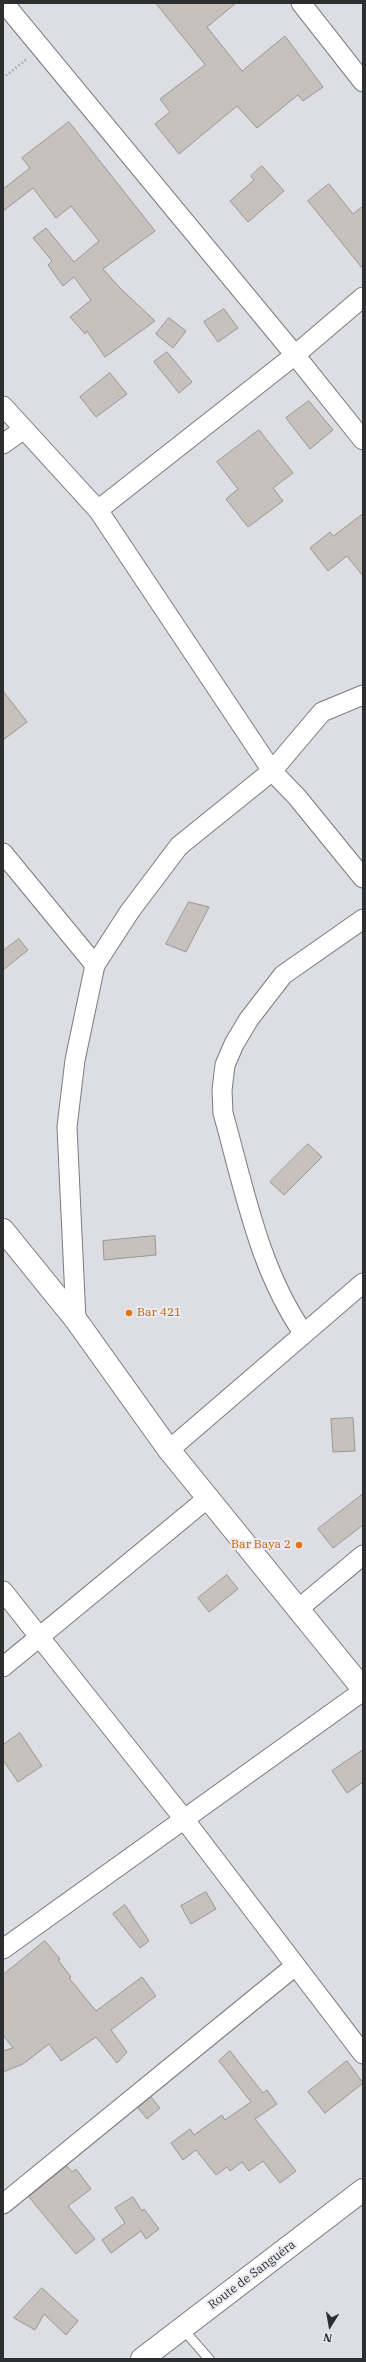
<!DOCTYPE html>
<html>
<head>
<meta charset="utf-8">
<style>
  body { margin:0 }
  #map { position:relative; width:366px; height:2362px; overflow:hidden; background:#dddee4; font-family:"IBM Plex Serif",serif }
  canvas { display:block }
  .frame { position:absolute; inset:0; border:4px solid #2d2e30; pointer-events:none }
  .north { position:absolute; left:310px; top:2306px; width:40px; height:40px; -webkit-text-stroke:3px #eaebf1; paint-order:stroke; rotate:191deg; font-size:11px; font-weight:700; line-height:16px; text-align:center; color:#2d2e30 }
  .north::after { content:''; display:block; margin:auto; width:14px; height:18px; background:#2d2e30; clip-path:polygon(50% 0,100% 100%,50% 72%,0 100%) }
</style>
</head>
<body>
<div id="map">
<canvas width="366" height="2362"></canvas>
<div class="frame"></div>
<div class="north">N</div>
</div>
<script>
const g = document.querySelector('canvas').getContext('2d');
g.lineJoin = 'round';
function paint(path, color) { g.fillStyle = color; g.fill(path, 'evenodd'); }
function stroke(path, color, width, dash) { g.strokeStyle = color; g.lineWidth = width; g.lineCap = dash ? 'butt' : 'round'; g.setLineDash(dash || []); g.stroke(path); }
function drawText(font, color, halo, rows, align = 'center') {
  g.font = font + ' "IBM Plex Serif",serif'; g.lineWidth = 4; g.setLineDash([]); g.textBaseline = 'middle'; g.strokeStyle = halo; g.fillStyle = color; for (const [text, x, y, turn = 0] of rows) {
    g.save(); g.translate(x, y); g.rotate((+turn || 0) * Math.PI / 180); g.textAlign = isNaN(turn) ? turn : align; if (halo) g.strokeText(text, 0, 0); g.fillText(text, 0, 0); g.restore();
  }
}
const building = new Path2D(`
  M156,3H236L207,27L242,71L285,36L323,87L303,101L298,95L257,128L237,106L179,154L155,124L170,112L160,99L205,65Z
  M69,122L155,231L103,269L120,288L155,321L105,357L87,331L85,334L70,317L91,300L74,277L63,286L48,265L52,261L33,238L46,228L74,262L99,241L71,206L56,218L33,188L3,211V189L30,168L22,158Z
  M262,166L284,191L248,222L230,201L254,180L251,176Z
  M329,184L353,214L363,206V269L308,201Z
  M224,309L238,328L218,342L204,322Z
  M169,318L186,331L173,348L156,334Z
  M167,352L192,382L179,393L154,362Z
  M110,373L127,394L96,417L80,397Z
  M309,401L333,430L310,449L286,418Z
  M259,430L293,473L273,488L283,501L248,527L226,499L238,489L217,462Z
  M363,514V576L347,556L328,571L310,548L330,532L333,536Z
  M3,691L27,722L3,740Z
  M189,902L209,907L186,952L166,944Z
  M19,939L28,950L3,970V951Z
  M308,1144L322,1157L284,1195L270,1182Z
  M155,1236L156,1255L104,1260L103,1241Z
  M353,1418L355,1451L333,1452L331,1419Z
  M363,1494V1525L333,1548L318,1529Z
  M227,1575L238,1589L209,1612L198,1598Z
  M20,1733L42,1766L18,1782L3,1760V1745Z
  M363,1750V1782L347,1793L332,1771Z
  M206,1892L216,1909L191,1924L181,1906Z
  M125,1905L149,1941L140,1948L113,1914Z
  M45,1941L60,1959L58,1960L71,1977L69,1978L96,2011L142,1977L156,1996L111,2030L127,2052L117,2063L96,2037L61,2061L49,2044L23,2064L3,2072V2051L13,2048L3,2035V1975Z
  M230,2051L263,2093L267,2090L277,2104L255,2119L296,2171L280,2183L263,2161L249,2171L242,2162L230,2171L227,2167L216,2175L196,2150L183,2160L171,2143L190,2129L194,2135L222,2115L225,2120L251,2102L219,2061Z
  M347,2061L363,2083L325,2113L308,2092Z
  M151,2097L160,2108L147,2119L138,2108Z
  M67,2166L72,2172L76,2169L91,2189L68,2206L95,2239L76,2254L29,2197Z
  M133,2197L142,2211L144,2209L159,2229L146,2239L141,2231L111,2253L102,2240L125,2223L115,2208Z
  M42,2288L78,2321L66,2335L44,2314L35,2330L14,2318Z`);
const path = new Path2D(`
  M3,78L27,59`);
const service = new Path2D(`
  M182,2328L209,2359`);
const minor = new Path2D(`
  M4,3L295,355L363,440
  M301,3L363,82
  M3,406L98,510L272,771L297,797L363,878
  M3,444L24,429
  M98,510L295,355L363,297
  M3,853L95,965
  M76,1320L67,1127L75,1060L95,965L130,911L179,846L272,771L322,712L363,695
  M304,1334C259,1270 244,1188 223,1113L222,1090L225,1065L234,1044L249,1019L283,975L363,919
  M169,1450L363,1283
  M3,1591L184,1819L363,2054
  M297,1610L363,1555
  M3,1667L209,1497
  M3,1949L363,1691
  M3,2204L295,1966`);
const tertiary = new Path2D(`
  M3,1230L76,1320L169,1450L363,1689
  M142,2359L363,2190`);
const markers = [
  [129,1313,4,"#e8710a"],
  [299,1545,4,"#e8710a"]
];
const foodNames = [
  ["Bar 421",137,1313],
  ["Bar Baya 2",291,1545,"right"]
];
const streetNames = [
  ["Route de Sanguéra",252,2275,-37]
];
paint(building, '#c7c1be');
stroke(building, '#9a9492', 1);
stroke(service, '#7a7b80', 11);
stroke(minor, '#7a7b80', 21);
stroke(tertiary, '#7a7b80', 24);
stroke(path, '#8a8b90', 2.5, [1, 3]);
stroke(service, '#fff', 9);
stroke(minor, '#fff', 19);
stroke(tertiary, '#fff', 22);
for (const [x, y, r, color] of markers) { const dot = new Path2D(); dot.arc(x, y, r, 0, 2 * Math.PI); g.fillStyle = color; g.fill(dot); stroke(dot, '#eaebf1', 1.5); }
drawText('12px', '#c56008', '#eaebf1', foodNames, 'left');
drawText('12px', '#2d2e30', '#eaebf1', streetNames);
</script>
</body>
</html>
